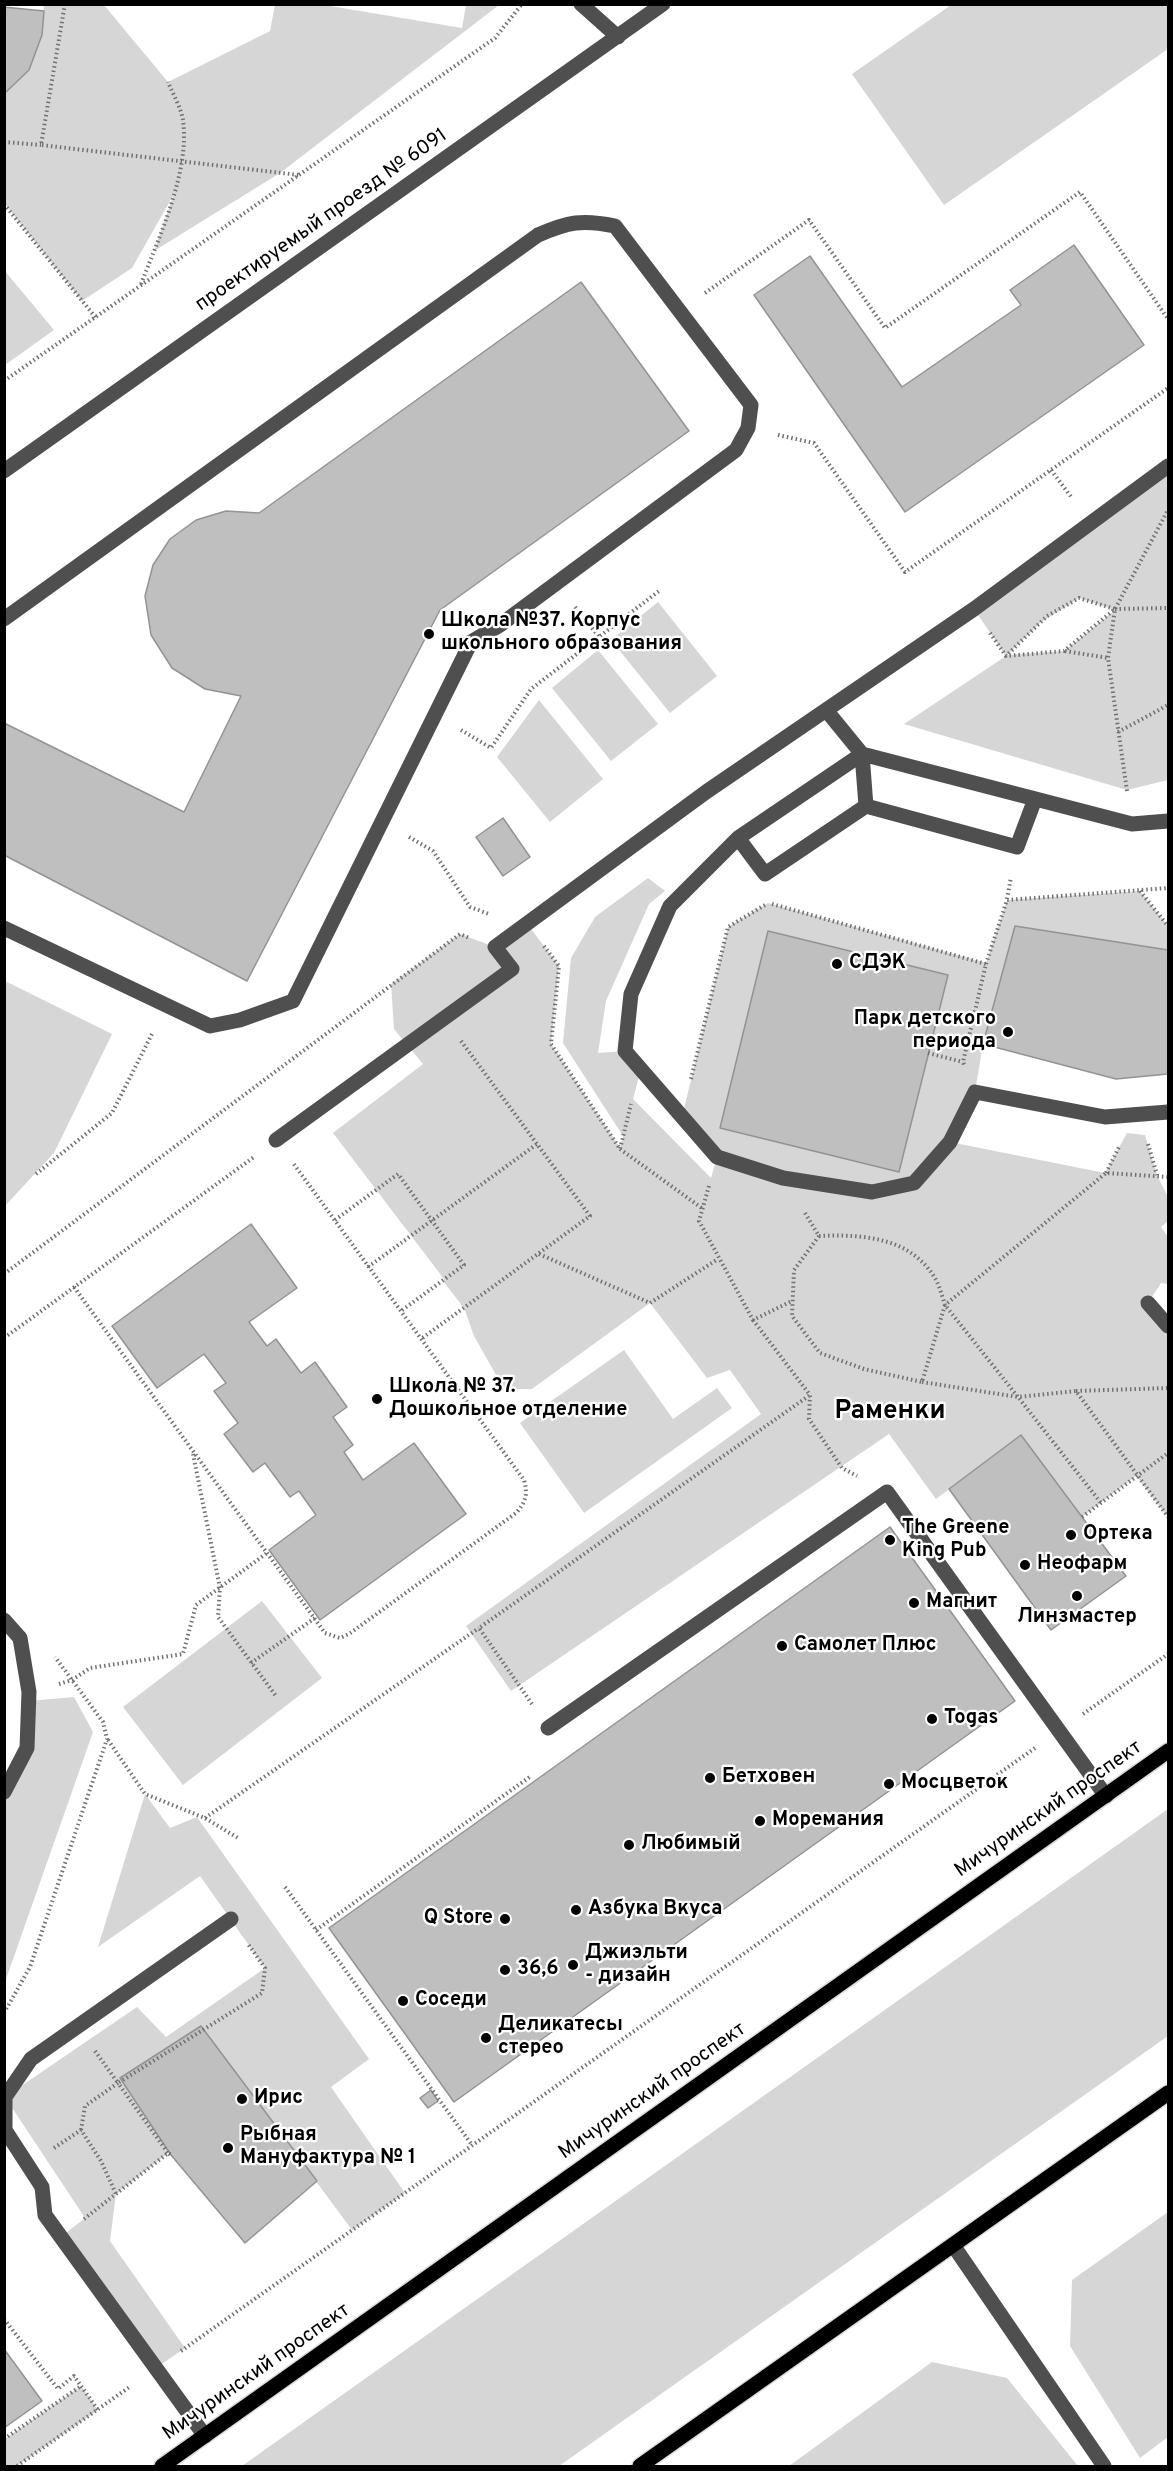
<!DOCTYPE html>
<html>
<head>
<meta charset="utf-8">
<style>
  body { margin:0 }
  #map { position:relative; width:1173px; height:2471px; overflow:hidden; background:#fff; font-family:Overpass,sans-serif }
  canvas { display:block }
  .frame { position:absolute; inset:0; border:6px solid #000; pointer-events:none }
</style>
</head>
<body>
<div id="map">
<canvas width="1173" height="2471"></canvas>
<div class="frame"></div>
</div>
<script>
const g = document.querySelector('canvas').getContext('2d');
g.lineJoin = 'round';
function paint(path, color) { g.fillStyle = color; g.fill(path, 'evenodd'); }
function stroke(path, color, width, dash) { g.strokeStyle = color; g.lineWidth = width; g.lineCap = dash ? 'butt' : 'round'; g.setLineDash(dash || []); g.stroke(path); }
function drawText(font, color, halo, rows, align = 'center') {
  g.font = font + ' Overpass,sans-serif'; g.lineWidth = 4.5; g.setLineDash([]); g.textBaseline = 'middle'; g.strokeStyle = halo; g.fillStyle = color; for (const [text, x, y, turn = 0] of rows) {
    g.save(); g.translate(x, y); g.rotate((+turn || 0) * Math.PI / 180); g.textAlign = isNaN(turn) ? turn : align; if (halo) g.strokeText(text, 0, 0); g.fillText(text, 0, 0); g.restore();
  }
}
const green = new Path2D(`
  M44,5H104L168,82L270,31L275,5H324L462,28L466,5H499L280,173L154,251L174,194L132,268L82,301L5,204V94L29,70L41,35Z
  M951,5H1168V49L944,205L852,74Z
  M4,270L54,330L5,365H4Z
  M1168,466V780L1127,790L904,724L1006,656L974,609ZM1079,598L1115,610L1064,651L1007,655L1040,623Z
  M658,602L717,676L670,713L611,640Z
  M598,650L658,724L611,761L552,688Z
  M539,700L603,779L550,822L497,757Z
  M648,878L665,891L649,904L606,1001L598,1053L625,1051L641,1069L633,1099L711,1178L717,1157L682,1117L728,927L768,903L986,963L1007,900L1140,891L1168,926V950L1015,926L983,1044L975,1092L950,1142L1105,1173L1127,1133L1145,1135L1157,1175L1168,1197V1221L1161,1227L1168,1237V1284L1161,1283L1148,1303L1168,1326V1517L1136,1476L1082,1517L1021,1435L936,1499L889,1434L511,1691L466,1626L761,1414L730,1370L707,1378L650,1303L532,1389H504L474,1336L464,1308L443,1281L444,1279L333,1133L423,1064L394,1029L391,984L460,934L495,947L528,925L559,966L551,1044L620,1148L623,1136L563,1043L571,958L595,917ZM768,931L948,975L899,1171L720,1128Z
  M5,981L112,1034L54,1153L5,1206Z
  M624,1350L673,1419L717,1388L732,1408L584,1513L520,1423Z
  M262,1601L322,1678L183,1785L123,1707Z
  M74,1697L93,1732L5,1982V1792L27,1748L29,1701Z
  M145,1794L170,1828L197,1817L369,2059L331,2087L405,2193L352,2230L201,2026L120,2078L171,2155L168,2153L116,2194L110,2241L185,2348L156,2368L61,2237L85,2218L5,2097L137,2007L166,2037L265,1968L200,1876L98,1947Z
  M1168,1809V2036L559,2466H242Z
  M1168,2212V2437L1140,2458L1070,2346L1072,2280Z
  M932,2362L1007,2378L1078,2466H789Z
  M81,2386L98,2410L17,2466H5V2439Z`);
const building = new Path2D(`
  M4,7L44,11L42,35L29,70L4,94Z
  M1074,245L1144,345L905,512L754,295L810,256L902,387L1021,305L1010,290Z
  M581,282L689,431L440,610L247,981L4,855V723L184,812L241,696L205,689L172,668L151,635L145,596L153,565L170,539L196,520L226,511L259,513Z
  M503,818L530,857L503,876L476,837Z
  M1015,926L1168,950V1074L1116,1079L983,1044Z
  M768,931L948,975L899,1172L720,1128Z
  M251,1224L297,1288L249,1322L267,1346L276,1339L301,1373L315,1362L347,1407L333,1417L353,1445L344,1452L363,1480L414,1443L466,1514L320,1620L269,1550L316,1515L299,1491L290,1497L265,1463L253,1472L224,1434L238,1423L214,1391L226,1383L204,1354L157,1388L112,1326Z
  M1021,1435L1126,1576L1051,1630L949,1489Z
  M890,1527L1015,1701L454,2102L329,1928Z
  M201,2026L317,2181L245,2243L171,2155L120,2078Z
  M431,2090L438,2101L428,2108L420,2098Z
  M4,2349L42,2401L4,2428Z`);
const path = new Path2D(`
  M65,4L41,145L299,175
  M4,142L41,145
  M4,204L96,318
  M141,284C159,237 190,172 183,120C181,108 173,94 168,82
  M705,293L809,220L885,328L1080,192L1168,319
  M4,381L495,38L522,4
  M778,435L814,443L905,572L1168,388
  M1051,470L1072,498
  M575,607L599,637
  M1115,609L1168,608
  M990,633L1006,656L1064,651L1115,609L1079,598L1047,616L1006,656
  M1065,651L1108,658
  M461,730L491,748L531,689L659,591
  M1118,732L1168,705
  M1127,791L1108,658L1115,609L1168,510
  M409,837L433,851L470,907L489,914
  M1140,891L1168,926
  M1007,899L1011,877
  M772,904L986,964L963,1062L965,1067
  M544,946L559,966L551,1044L620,1149L631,1104
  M986,964L1007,900L1168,888
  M461,1041L537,1144
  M928,1053L963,1062
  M691,1079L728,927L765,905
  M1148,1144L1157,1175
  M620,1149L703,1209
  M1106,1173L1119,1147
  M36,1174L112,1113L153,1032
  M709,1186L699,1221L753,1320L792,1301
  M805,1213L819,1236C861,1234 908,1237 933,1275C939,1283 942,1296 945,1305L1106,1173L1168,1177
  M335,1220L398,1174L464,1265L401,1311
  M819,1236L794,1270L792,1316L820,1353L864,1369L922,1382L945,1305L1018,1397L1076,1391L1168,1517
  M539,1254L650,1303L718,1259
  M368,1267L537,1144L590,1216L421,1339
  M4,1274L460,934L469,938
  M74,1287L325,1633L340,1638L349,1634L516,1513C526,1502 528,1494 524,1480L293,1163
  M753,1320L810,1395L809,1419L842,1468L857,1476
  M4,1338L254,1157
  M922,1382L1018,1397L1101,1503
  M1076,1391L1168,1388
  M193,1454L220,1588L218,1617L276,1696
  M1082,1517L1168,1453
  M251,1663L315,1618
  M59,1684L72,1680L90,1668L183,1654L196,1605L267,1553
  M532,1704L479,1628L810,1395
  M1083,1714L1168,1654
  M108,1740L145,1794L205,1818L238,1838
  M205,1818L479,1628
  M285,1887L472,2145
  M316,1930L531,1776
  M4,2013L30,1967L107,1739L103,1722L55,1657
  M95,2051L118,2083L262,1993L265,1968L248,1944
  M81,2130L85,2106L118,2083L168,2153
  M54,2148L81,2130L101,2161L116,2194
  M84,2219L168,2153L171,2155
  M4,2319L58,2389L74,2376L98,2410
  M181,2351L1035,1748
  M4,2439L81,2386
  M17,2466L131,2386`);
const minor = new Path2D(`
  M581,4L618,37
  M4,471L663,4
  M4,619L538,235C568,222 582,219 615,226L751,405L748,428L736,450L500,625L471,642L293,1001L240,1020L210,1026L4,928
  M826,710L862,754L1132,824L1168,821
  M866,806L862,754L738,838L670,906L631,994L625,1051L717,1157L783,1178L872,1192L914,1183L950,1142L975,1092L1105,1117L1168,1112
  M738,838L765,874L866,806L1017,847L1035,799
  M276,1140L512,969L495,947L706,792L974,609L1168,466
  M1148,1303L1168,1326
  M4,1620L20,1638L29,1692L27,1748L4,1792
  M548,1728L887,1492L1106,1796
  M953,2245L1104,2466
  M205,2436L45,2215L42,2187L5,2130V2097L31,2059L231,1919`);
const major = new Path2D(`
  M162,2466L1168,1751
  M640,2466L1168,2093`);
const markers = [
  [429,634,6,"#000"],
  [837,964,6,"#000"],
  [1008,1032,6,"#000"],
  [377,1399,6,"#000"],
  [1071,1535,6,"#000"],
  [890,1540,6,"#000"],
  [1025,1565,6,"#000"],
  [1077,1596,6,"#000"],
  [914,1603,6,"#000"],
  [782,1646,6,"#000"],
  [932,1719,6,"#000"],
  [710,1778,6,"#000"],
  [889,1784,6,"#000"],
  [760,1821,6,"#000"],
  [629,1845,6,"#000"],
  [576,1910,6,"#000"],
  [505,1919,6,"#000"],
  [573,1965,6,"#000"],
  [505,1970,6,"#000"],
  [403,2001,6,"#000"],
  [486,2038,6,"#000"],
  [242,2099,6,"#000"],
  [228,2148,6,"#000"]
];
const streetNames = [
  ["проектируемый проезд № 6091",322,221,-35],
  ["Мичуринский проспект",1049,1810,-35],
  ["Мичуринский проспект",653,2092,-35],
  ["Мичуринский проспект",257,2373,-35]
];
const poiNames = [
  ["Школа №37. Корпус",441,622],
  ["школьного образования",441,645],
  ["СДЭК",849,964],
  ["Парк детского",996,1020,"right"],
  ["периода",996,1043,"right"],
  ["Школа № 37.",389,1388],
  ["Дошкольное отделение",389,1411],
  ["The Greene",902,1529],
  ["King Pub",902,1552],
  ["Ортека",1083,1535],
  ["Неофарм",1037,1565],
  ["Магнит",926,1603],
  ["Линзмастер",1077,1618,"center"],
  ["Самолет Плюс",794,1646],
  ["Togas",944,1719],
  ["Бетховен",722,1778],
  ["Мосцветок",901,1784],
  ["Моремания",772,1821],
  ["Любимый",641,1845],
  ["Азбука Вкуса",588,1910],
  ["Q Store",493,1919,"right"],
  ["Джиэльти",585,1954],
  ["- дизайн",585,1977],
  ["36,6",517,1970],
  ["Соседи",415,2001],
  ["Деликатесы",498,2026],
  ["стерео",498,2049],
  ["Ирис",254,2099],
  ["Рыбная",240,2136],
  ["Мануфактура № 1",240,2159]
];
const districtNames = [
  ["Раменки",890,1413]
];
paint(green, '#d6d6d6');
paint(building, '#bfbfbf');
stroke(building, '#939393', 1.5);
stroke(major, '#dbdbdb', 18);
stroke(path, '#717171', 4, [1.5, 3]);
stroke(minor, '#4f4f4f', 15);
stroke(major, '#000', 15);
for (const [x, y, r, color] of markers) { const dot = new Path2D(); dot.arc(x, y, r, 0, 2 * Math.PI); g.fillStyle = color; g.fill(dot); stroke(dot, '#fff', 2); }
drawText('20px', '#000', '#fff', streetNames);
drawText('bold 20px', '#000', '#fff', poiNames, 'left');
drawText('bold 26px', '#000', '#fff', districtNames);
</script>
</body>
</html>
